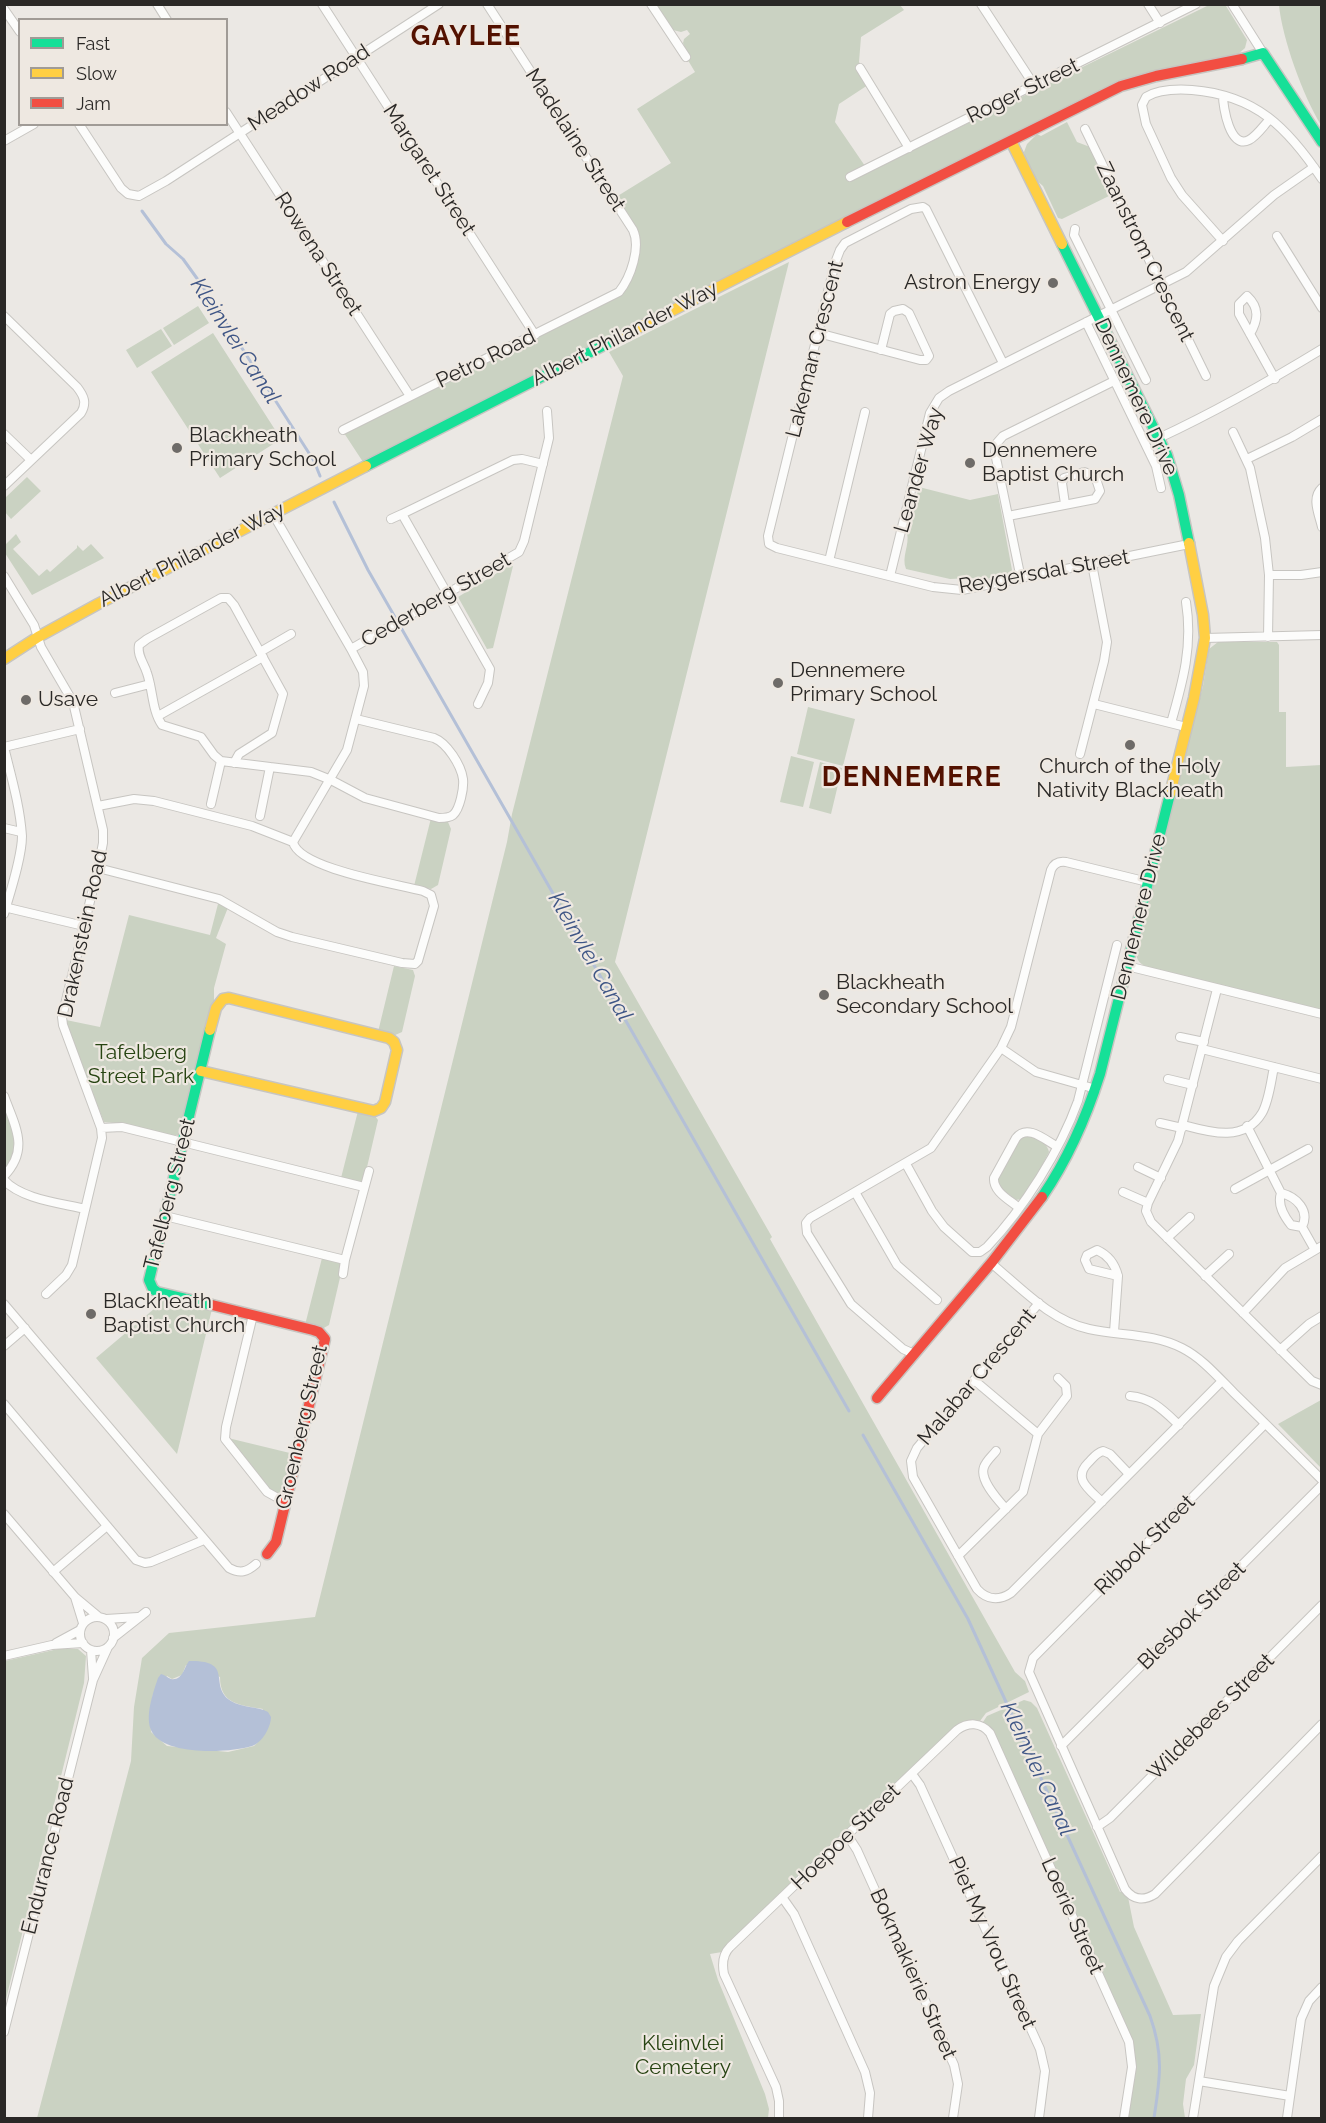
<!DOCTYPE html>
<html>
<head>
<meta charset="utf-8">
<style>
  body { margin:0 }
  #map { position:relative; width:1326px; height:2123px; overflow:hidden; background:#ebe8e4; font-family:Raleway,sans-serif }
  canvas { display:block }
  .frame { position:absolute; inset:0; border:6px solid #2a2826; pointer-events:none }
  .legend { position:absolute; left:18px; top:18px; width:210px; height:108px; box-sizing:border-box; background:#eee8e1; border:2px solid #a09b96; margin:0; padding:8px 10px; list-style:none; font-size:18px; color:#2a2826 }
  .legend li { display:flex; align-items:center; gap:12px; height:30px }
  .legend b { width:30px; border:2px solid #a09b96 }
</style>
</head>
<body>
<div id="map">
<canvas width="1326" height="2123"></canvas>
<div class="frame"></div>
<ul class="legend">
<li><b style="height:8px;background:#16e098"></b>Fast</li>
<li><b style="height:8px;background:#ffcf43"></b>Slow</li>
<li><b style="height:8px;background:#f24e42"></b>Jam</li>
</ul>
</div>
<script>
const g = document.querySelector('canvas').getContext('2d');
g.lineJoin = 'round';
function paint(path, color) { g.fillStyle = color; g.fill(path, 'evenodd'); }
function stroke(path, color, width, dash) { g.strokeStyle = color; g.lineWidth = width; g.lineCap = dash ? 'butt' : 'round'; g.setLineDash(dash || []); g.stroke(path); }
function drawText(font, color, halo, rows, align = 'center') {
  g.font = font + ' Raleway,sans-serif'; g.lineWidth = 4.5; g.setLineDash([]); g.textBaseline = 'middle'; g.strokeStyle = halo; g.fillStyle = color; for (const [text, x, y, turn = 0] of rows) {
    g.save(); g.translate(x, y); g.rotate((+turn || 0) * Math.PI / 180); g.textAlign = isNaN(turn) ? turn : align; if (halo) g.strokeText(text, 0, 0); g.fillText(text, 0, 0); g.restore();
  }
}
const green = new Path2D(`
  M656,5H900L904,10L861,37L859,62L871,83L839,104L835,122L865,166L847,174L850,181L1209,5L1226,6L1247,40L1245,48L1237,55L1149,72L1108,86L363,462L344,433L617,297L639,251L616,197L671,163L637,109L695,72L686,57L687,52L683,43L684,39L690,34L687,30L681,32L673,30Z
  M1279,5H1321V125C1303,96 1282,38 1279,5Z
  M1067,122L1077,142L1090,147L1113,194L1062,219L1058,218L1043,186L1036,180L1025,159L1024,152L1027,144L1037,134L1041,136Z
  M789,262L615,962L772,1237L770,1239L1015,1672L1025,1681L1029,1692L986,1713L980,1721L971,1720L959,1724L729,1943L722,1952L710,1954L718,1980L765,2094L769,2109L768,2118H37L131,1761L134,1707L142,1658L169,1633L315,1617L507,842L512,814L623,376L609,352ZM186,1665L220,1677C220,1705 241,1705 263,1709L258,1742L254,1746L228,1752L167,1746L151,1732L150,1716L153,1694L167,1676L172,1679L182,1675Z
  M198,306L209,323L174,345L163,328Z
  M161,329L172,346L137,368L126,350Z
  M213,333L281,439L220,478L151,372Z
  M27,477L41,491L11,519L5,512V498Z
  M919,487L970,500L998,494L1012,570L1010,574L978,581L972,578L950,579L906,569C901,557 910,545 907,533Z
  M16,534L21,542L13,549L39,576L47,569L50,572L77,548V545L83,551L91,544L104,558L32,595L5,553V545Z
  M513,566L493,648L487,649L458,597L507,567Z
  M1218,642H1277L1279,645V712H1286V767L1321,765V1011L1150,968C1141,965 1136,961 1136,951L1203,686L1209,649Z
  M808,707L855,719L843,766L797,754Z
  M791,756L814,762L803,807L780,802Z
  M820,762L842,768L831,814L809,808Z
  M431,818L448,822L451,829L438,885L431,889L414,886Z
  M219,900L229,905L216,938L226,944L214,988V1004L182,1131L178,1135L172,1136L125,1124L104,1122L67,1029L66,1020L100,1027L129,915L210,935Z
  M394,966L413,970L415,976L402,1032L393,1036L378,1032Z
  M4,1107C12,1127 26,1151 5,1168Z
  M358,1111L375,1116L378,1120L364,1180L360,1183L341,1178Z
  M1023,1136C1034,1136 1047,1141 1049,1152L1031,1187L1022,1199L1016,1200L999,1187L997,1179L1018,1140Z
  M322,1258L339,1262L342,1269L329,1325L322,1329L305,1325Z
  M160,1296L212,1309L177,1454L96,1358L161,1303Z
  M1321,1400V1468L1278,1424Z
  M228,1438L294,1454L283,1492L276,1494L271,1491Z
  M67,1647L68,1649H78L86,1656L84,1683L5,2003V1661Z
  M1024,1700L1031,1702L1037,1708L1120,1892H1123L1128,1897L1134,1927L1173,2015L1201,2014L1194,2065L1186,2079L1183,2104L1185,2118H1128L1135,2067L1133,2043L992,1731L983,1722L987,1716Z`);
const water = new Path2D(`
  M189,1661C236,1660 207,1686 231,1701C242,1708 257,1706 268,1712L271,1717C271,1727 262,1743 252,1746C230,1753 165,1756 152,1732C144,1718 153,1693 158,1678L161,1674C165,1675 168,1678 171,1679C183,1681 184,1667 189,1661Z`);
const stream = new Path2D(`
  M142,211L166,244L183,259L201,284L314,461L320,476
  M334,502L368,570L849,1411
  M863,1435L968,1619L1150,2016C1164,2055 1160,2079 1154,2118`);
const street = new Path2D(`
  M157,4L167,20
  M322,4L535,335
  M651,4L686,57
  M981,4L1034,85
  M1148,4L1160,23
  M1232,4L1263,53
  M4,9L20,32
  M860,68L909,148
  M1223,96C1223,107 1230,150 1249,140C1257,136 1264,125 1270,119
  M226,112L410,396
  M79,124L121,188L128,194L139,196L166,181L439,4
  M1085,129L1206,376
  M4,141L34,124
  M850,177L1196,4
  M1075,229L1074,235L1146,380
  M1277,236L1322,308
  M1223,241L1182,195L1171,178L1146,124L1142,105L1146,97C1159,89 1177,89 1192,90C1256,95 1288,128 1322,179
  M4,316L77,387C84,396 87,403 81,413L4,486
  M1086,322L1156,466L1161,488
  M818,333L920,360H926L929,356L909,313L903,309L894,311L890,314L881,350
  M1250,334C1258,320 1260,308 1247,296L1239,304V314L1275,379
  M1003,363L926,209L923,207L911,209L845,243L840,250L835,263L768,536L769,544L777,548L933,587L962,590L1189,544
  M343,430L619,292C631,277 641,247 633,230L487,4
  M1233,432L1250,468L1265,538L1269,575L1268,637
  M4,434L31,460
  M1159,438C1215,412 1268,382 1322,349
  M1247,459L1292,437L1322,419
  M1322,488C1311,498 1319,514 1322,527
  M273,514L351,649L363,672L364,686L347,750L293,842
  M1008,516L1095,499L1100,491L1095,476L1084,472L1064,478L1062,483L1065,504
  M391,519L402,514
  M829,561L865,412
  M1269,575H1301L1322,572
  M4,576L34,625L41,647L73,702L103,830V843L98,868L62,1017L63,1025L101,1128L102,1138L72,1265L66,1275L46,1294
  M890,576L930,413L939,398L949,391L1186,272L1274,195L1314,167
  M1021,579L995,453L996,444L1003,436L1114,381
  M1205,638L1322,635
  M351,649L519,552L524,541L549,438L547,411
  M260,652L291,634
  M115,693L150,684
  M478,704L488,683L490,669L402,514L513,460L522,459L543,464
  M1094,704L1186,727
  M158,716L263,657
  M1171,723C1183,681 1193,646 1186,602
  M4,747C11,776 20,806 22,836C22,857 10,893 4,914
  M4,747L80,729
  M1080,754L1104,661L1107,642L1092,564
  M234,763L239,754L272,733L283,694L234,605L228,598H221L147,639L139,645C137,656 144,663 147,673C153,690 152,711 162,725L201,737L214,755L221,761L311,772L331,780L365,798L439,818C444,818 449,818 453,815C460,809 464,788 463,779C461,765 447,743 434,738L356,719
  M211,804L221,761
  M98,806L134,799L154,801L252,826L293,842
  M260,816L270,767
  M4,828L21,832
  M98,868L219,899L277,932L292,937L402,963L415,964L418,961L434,906L431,895L423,891C398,884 299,869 293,842
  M4,907L84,926
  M1127,966L1322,1014
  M1217,989L1178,1141L1148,1203L1146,1211L1151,1222L1312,1381L1322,1385
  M1180,1037L1204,1042
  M1001,1048L1036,1072L1096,1089
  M1202,1049L1322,1079
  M1168,1079L1193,1085
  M4,1096C15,1126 30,1149 4,1176
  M1160,1123L1182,1128
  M1183,1125C1209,1132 1244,1143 1262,1113C1269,1101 1271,1081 1274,1067
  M1247,1126L1281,1193C1277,1205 1284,1216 1291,1225L1302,1227L1315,1250
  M101,1128L122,1127L364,1187
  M906,1164L932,1211L944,1227L972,1252H980L987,1247C1024,1208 1060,1151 1078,1101L1117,945
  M1138,1167L1161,1178
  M4,1180C21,1199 60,1203 85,1209
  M1235,1189L1308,1149
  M855,1192L897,1265L937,1300
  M1123,1192L1148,1203
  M1281,1193C1297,1197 1310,1211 1302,1227
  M1019,1208C1010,1200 993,1192 994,1178L1016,1138C1027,1124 1044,1139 1056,1146
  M165,1216L345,1260
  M1167,1238L1190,1217
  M991,1263C1020,1287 1051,1321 1089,1329C1121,1336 1152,1333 1182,1348C1202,1358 1218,1377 1234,1393C1263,1421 1292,1450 1322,1480
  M343,1274L345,1260L369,1171
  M1205,1276L1229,1254
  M1039,1303L917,1448L911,1461L913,1477L977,1589C987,1600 999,1601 1011,1593L1222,1381
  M4,1304L229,1568C240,1574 247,1572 256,1564
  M1243,1313L1285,1268L1322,1246
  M253,1315L226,1427L225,1439L267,1492L285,1502
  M1114,1332L1118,1276C1115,1264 1108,1255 1097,1250L1087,1255L1085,1260L1089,1269L1118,1276
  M4,1346L25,1328
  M1280,1350L1309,1324L1322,1316
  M914,1354L903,1349L851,1304L807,1233L806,1223L810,1218L931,1148L1001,1048L1011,1027L1051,870C1054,863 1059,861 1066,862L1148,882
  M974,1380L1038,1434
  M1130,1396C1152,1398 1163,1410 1179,1425
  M4,1404L136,1560L145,1563L151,1562L204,1540
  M1265,1424L1033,1658L1029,1672L1125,1889C1133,1900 1144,1901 1155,1894L1322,1724
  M996,1451C992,1456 986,1461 984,1467C979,1480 998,1500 1006,1509
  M1102,1502C1090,1490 1072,1479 1088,1463C1093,1458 1096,1453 1103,1451L1110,1454L1129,1474
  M4,1514L75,1597L99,1617
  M958,1556L1023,1492L1038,1434L1067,1396L1066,1386L1058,1378
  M53,1572L107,1526
  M75,1597L83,1623
  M80 1634a17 17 0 1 1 34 0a17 17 0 1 1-34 0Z
  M106,1619L138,1617
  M113,1638L146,1612
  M56,1643L80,1630
  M91,1650L93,1678
  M4,1656L52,1645L83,1643
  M1061,1746L1322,1485
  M912,1774L920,1785L1040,2049L1045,2071L1039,2118
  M1097,1827L1110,1818L1322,1605
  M848,1836L857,1850L954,2065L958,2084L953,2118
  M782,1897L794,1914L865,2072L870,2093L868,2118
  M4,2032L93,1680L108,1647
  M1199,2081L1290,2096
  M779,2118V2101L776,2087L724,1974C722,1964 723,1954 730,1947L957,1730C968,1722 981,1722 990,1733L1129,2042L1132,2067L1124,2118
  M1193,2118L1214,1986L1226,1957L1238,1941L1322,1856
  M1287,2118L1301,2019L1309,2001L1322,1987`);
const fast = new Path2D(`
  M1242,59L1263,53L1322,142
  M1062,244L1167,455L1179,495L1189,543
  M366,466L622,336
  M210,1030L149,1280L153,1289L157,1292L212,1305
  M1042,1197C1068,1159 1086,1118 1100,1074L1170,794`);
const slow = new Path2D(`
  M1011,141L1062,244
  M622,336L847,222
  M4,659L38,637L98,604L366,466
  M1170,794L1194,698L1205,638L1203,615L1189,543
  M201,1071L374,1111L381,1108L385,1102L397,1050L394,1042L389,1038L229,998L223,999L216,1008L210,1030`);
const jam = new Path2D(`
  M847,222L1121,86L1156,76L1242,59
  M212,1305L313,1330L319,1332L325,1339L276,1542L267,1554
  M877,1398L992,1262L1042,1197`);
const markers = [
  [1053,283,6,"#6e6b68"],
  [177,448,6,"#6e6b68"],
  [970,463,6,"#6e6b68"],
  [778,683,6,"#6e6b68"],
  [26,700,6,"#6e6b68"],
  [1130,745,6,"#6e6b68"],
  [824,995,6,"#6e6b68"],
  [91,1314,6,"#6e6b68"]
];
const streetNames = [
  ["Meadow Road",309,88,-33],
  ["Roger Street",1023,91,-26],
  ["Madelaine Street",575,140,57],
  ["Margaret Street",429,170,57],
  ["Zaanstrom Crescent",1145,252,64],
  ["Rowena Street",318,254,57],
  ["Albert Philander Way",625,334,-27],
  ["Lakeman Crescent",815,349,-76],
  ["Petro Road",486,359,-26],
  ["Dennemere Drive",1136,397,65],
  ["Leander Way",919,470,-74],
  ["Albert Philander Way",192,555,-27],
  ["Reygersdal Street",1044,572,-10],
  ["Cederberg Street",436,600,-30],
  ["Dennemere Drive",1139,917,-76],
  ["Drakenstein Road",83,934,-78],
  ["Tafelberg Street",170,1194,-76],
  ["Malabar Crescent",977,1377,-50],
  ["Groenberg Street",302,1427,-77],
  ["Ribbok Street",1145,1545,-45],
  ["Blesbok Street",1192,1616,-45],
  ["Wildebees Street",1211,1717,-45],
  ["Hoepoe Street",846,1837,-44],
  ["Endurance Road",48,1856,-76],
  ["Loerie Street",1072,1916,66],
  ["Piet My Vrou Street",992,1943,66],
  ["Bokmakierie Street",913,1974,66]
];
const poiNames = [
  ["Astron Energy",1041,283,"right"],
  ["Blackheath",189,436],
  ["Primary School",189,460],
  ["Dennemere",982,451],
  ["Baptist Church",982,475],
  ["Dennemere",790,671],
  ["Primary School",790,695],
  ["Usave",38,700],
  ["Church of the Holy",1130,767,"center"],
  ["Nativity Blackheath",1130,791,"center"],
  ["Blackheath",836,983],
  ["Secondary School",836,1007],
  ["Blackheath",103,1302],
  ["Baptist Church",103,1326]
];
const parkNames = [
  ["Tafelberg",141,1053],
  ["Street Park",141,1077],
  ["Kleinvlei",683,2044],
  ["Cemetery",683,2068]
];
const waterNames = [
  ["Kleinvlei Canal",235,341,57],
  ["Kleinvlei Canal",590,957,60],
  ["Kleinvlei Canal",1037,1769,65]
];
const districtNames = [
  ["GAYLEE",466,37],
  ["DENNEMERE",912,778]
];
paint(green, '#cad2c2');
paint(water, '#b4c0d7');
stroke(stream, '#b4c0d7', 3);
stroke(street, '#c7c5c1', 10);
stroke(fast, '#c7c5c1', 13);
stroke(slow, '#c7c5c1', 13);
stroke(jam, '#c7c5c1', 13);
stroke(street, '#fcfcfb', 8);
stroke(fast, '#16e098', 10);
stroke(slow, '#ffcf43', 10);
stroke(jam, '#f24e42', 10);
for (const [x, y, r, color] of markers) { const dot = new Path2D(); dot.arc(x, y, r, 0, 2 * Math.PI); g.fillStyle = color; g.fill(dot); stroke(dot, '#eee8e1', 2); }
drawText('21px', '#2a2826', '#eee8e1', streetNames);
drawText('21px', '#2a2826', '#eee8e1', poiNames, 'left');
drawText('21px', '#274412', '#eee8e1', parkNames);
drawText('italic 22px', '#3f5686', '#eee8e1', waterNames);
g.letterSpacing = '1.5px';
drawText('bold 27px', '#531100', '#eee8e1', districtNames);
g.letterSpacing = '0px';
</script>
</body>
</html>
